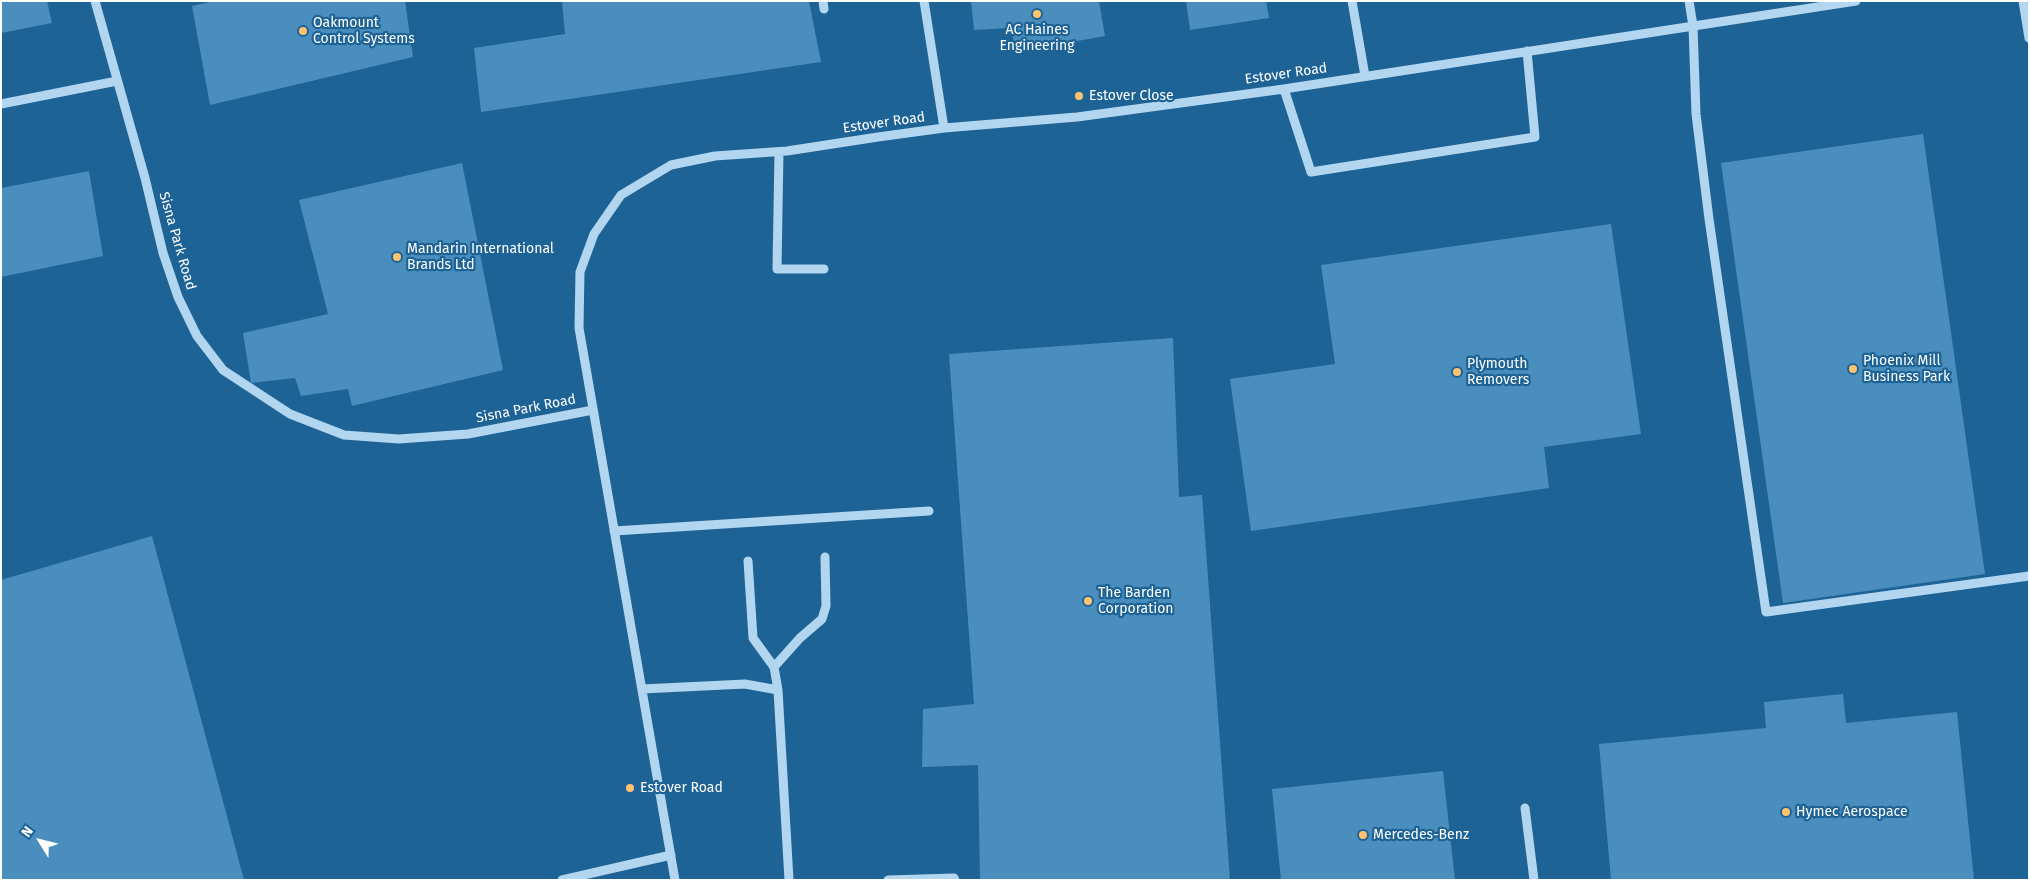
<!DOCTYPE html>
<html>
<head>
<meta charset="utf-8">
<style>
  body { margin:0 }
  #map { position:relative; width:2030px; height:881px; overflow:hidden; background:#1e6396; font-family:"Fira Sans",sans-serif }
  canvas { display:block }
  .frame { position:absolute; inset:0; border:2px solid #fff; pointer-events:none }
  .north { position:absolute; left:15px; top:816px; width:50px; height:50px; -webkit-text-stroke:4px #1e6396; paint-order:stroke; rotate:306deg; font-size:14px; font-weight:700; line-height:20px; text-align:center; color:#fff }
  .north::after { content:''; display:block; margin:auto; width:18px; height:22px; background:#fff; clip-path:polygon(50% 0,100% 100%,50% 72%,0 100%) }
</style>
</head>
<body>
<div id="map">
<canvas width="2030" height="881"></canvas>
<div class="frame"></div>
<div class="north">N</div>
</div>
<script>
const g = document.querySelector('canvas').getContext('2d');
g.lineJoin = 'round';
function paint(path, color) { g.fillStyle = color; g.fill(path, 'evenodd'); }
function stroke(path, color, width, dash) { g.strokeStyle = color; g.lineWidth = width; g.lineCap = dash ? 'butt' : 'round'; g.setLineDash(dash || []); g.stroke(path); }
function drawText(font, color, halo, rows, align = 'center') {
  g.font = font + ' "Fira Sans",sans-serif'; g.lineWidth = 4.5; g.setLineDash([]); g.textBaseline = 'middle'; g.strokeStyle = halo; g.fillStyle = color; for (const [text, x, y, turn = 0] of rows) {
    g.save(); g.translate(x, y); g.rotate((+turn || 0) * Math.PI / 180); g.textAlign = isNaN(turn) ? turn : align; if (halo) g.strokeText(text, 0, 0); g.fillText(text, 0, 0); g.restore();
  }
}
const building = new Path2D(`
  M1,1H47L52,23L1,33Z
  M214,1H405L413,57L210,105L192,6Z
  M562,1H809L821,62L481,112L474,48L565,34Z
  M971,1H1099L1105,36L1017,52L1010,28L974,30Z
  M1186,1H1266L1269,18L1190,30Z
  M1923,134L1985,574L1783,603L1721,163Z
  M462,163L503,370L352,406L348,389L301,396L295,378L251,383L243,333L328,314L299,200Z
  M89,171L103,256L1,277V188Z
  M1611,224L1641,434L1544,447L1549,488L1251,531L1230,379L1335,364L1321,265Z
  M1173,338L1179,497L1202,495L1230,880H980L978,765L922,767L923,709L974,704L949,354Z
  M152,536L244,880H1V580Z
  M1843,694L1846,723L1957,712L1974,880H1611L1599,744L1766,728L1764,702Z
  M1443,771L1455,880H1281L1272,789Z`);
const minor = new Path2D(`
  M95,1L145,178L163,253L178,297L197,336L223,370L290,414L344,435L399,439L468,434L593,410
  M823,1L824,9
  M924,1L944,128
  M1352,1L1365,76
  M1689,1L1693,26L1696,114L1709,219L1766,612L2029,576
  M2023,1L2029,38
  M1284,89L1311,172L1535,137L1527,51
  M1,104L117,81
  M779,152L777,269H824
  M614,531L929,511
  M748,561L753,638L774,667L778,690L789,880
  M774,667L800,638L822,619L826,606L825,557
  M642,689L745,684L778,690
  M1525,808L1534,880
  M562,880L671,855
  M675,880L579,328L580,272L594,234L621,195L671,165L715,156L787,151L878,137L944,128L1077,117L1284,89L1856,1
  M888,880L954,878L955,880`);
const markers = [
  [1037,14,5,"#fec271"],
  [303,31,5,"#fec271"],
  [1079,96,5,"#fec271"],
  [397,257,5,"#fec271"],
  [1853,369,5,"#fec271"],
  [1457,372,5,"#fec271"],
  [1088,601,5,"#fec271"],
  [630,788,5,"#fec271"],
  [1786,812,5,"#fec271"],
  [1363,835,5,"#fec271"]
];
const poiNames = [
  ["Oakmount",313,23],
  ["Control Systems",313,39],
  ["AC Haines",1037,30,"center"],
  ["Engineering",1037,46,"center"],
  ["Estover Close",1089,96],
  ["Mandarin International",407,249],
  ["Brands Ltd",407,265],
  ["Phoenix Mill",1863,361],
  ["Business Park",1863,377],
  ["Plymouth",1467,364],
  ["Removers",1467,380],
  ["The Barden",1098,593],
  ["Corporation",1098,609],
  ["Estover Road",640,788],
  ["Hymec Aerospace",1796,812],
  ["Mercedes-Benz",1373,835]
];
const streetNames = [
  ["Estover Road",1286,74,-8],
  ["Estover Road",884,123,-8],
  ["Sisna Park Road",177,241,74],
  ["Sisna Park Road",526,409,-11]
];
paint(building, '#4a8ebe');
stroke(minor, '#b2d6ef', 9);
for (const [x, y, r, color] of markers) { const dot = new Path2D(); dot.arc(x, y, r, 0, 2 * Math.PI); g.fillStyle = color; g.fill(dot); stroke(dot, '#1e6396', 2); }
drawText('14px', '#fff', '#1e6396', poiNames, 'left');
drawText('14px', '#fff', '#1e6396', streetNames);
</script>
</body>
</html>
